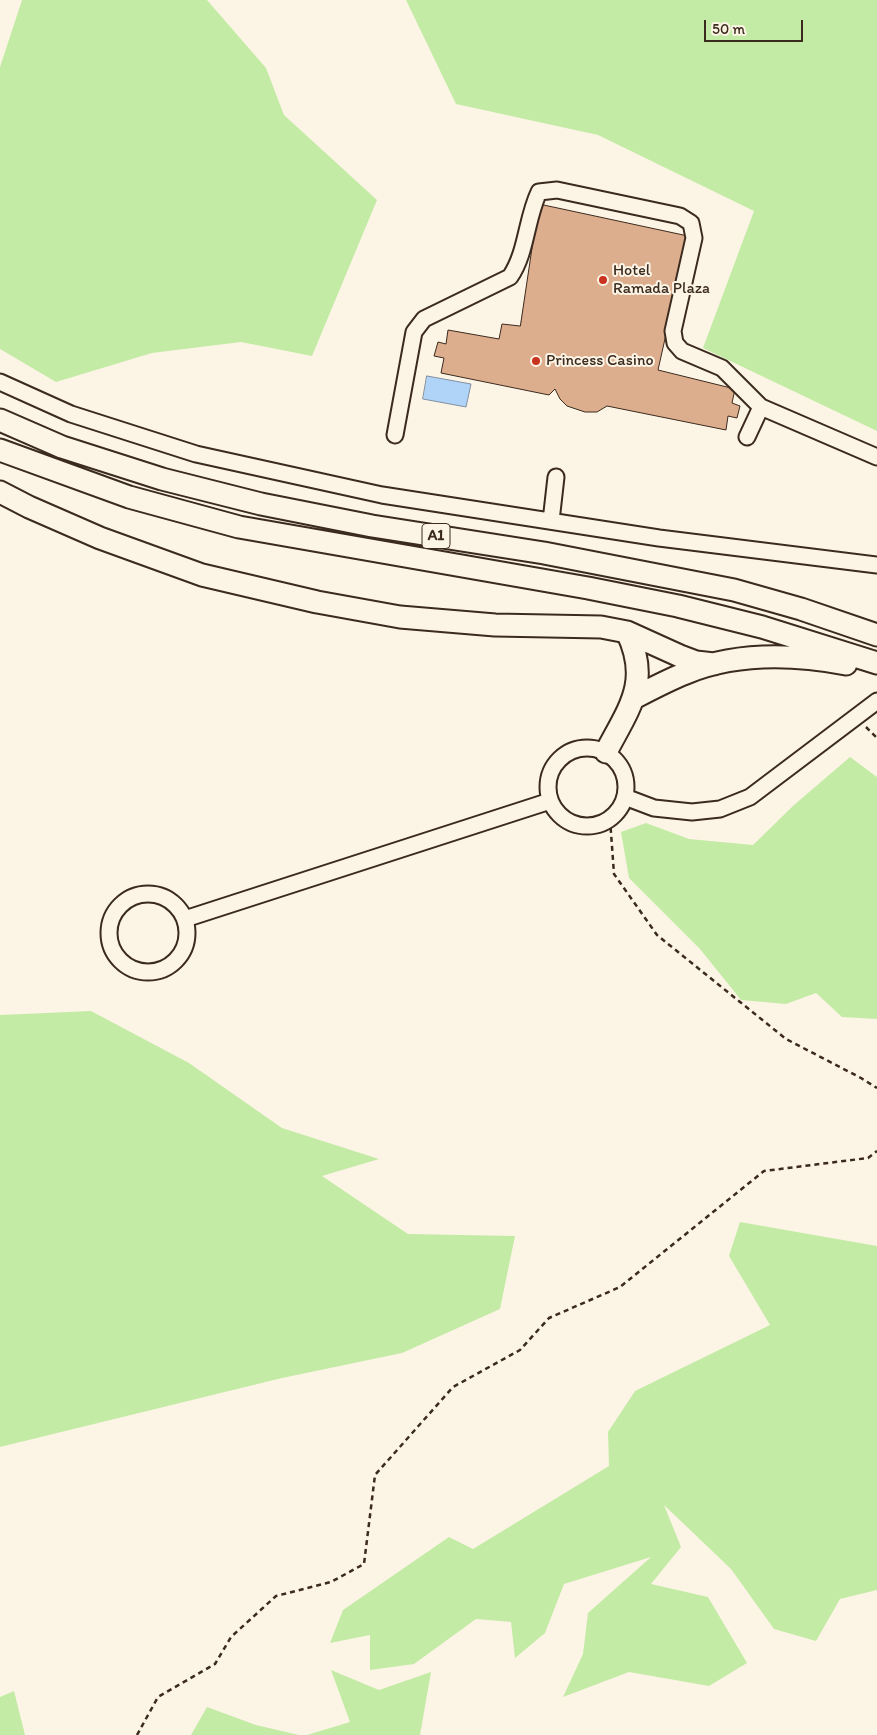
<!DOCTYPE html>
<html>
<head>
<meta charset="utf-8">
<style>
  body { margin:0 }
  #map { position:relative; width:877px; height:1735px; overflow:hidden; background:#fcf5e5; font-family:Itim,sans-serif }
  canvas { display:block }
  .scale { position:absolute; left:704px; top:20px; width:99px; height:22px; box-sizing:border-box; border:2px solid #3b2a1e; border-top:0; padding-left:6px; font-size:15px; line-height:18px; white-space:nowrap; color:#3b2a1e; -webkit-text-stroke:4px #fcf5e5; paint-order:stroke }
</style>
</head>
<body>
<div id="map">
<canvas width="877" height="1735"></canvas>
<div class="scale">50 m</div>
</div>
<script>
const g = document.querySelector('canvas').getContext('2d');
g.lineJoin = 'round';
function paint(path, color) { g.fillStyle = color; g.fill(path, 'evenodd'); }
function stroke(path, color, width, dash) { g.strokeStyle = color; g.lineWidth = width; g.lineCap = dash ? 'butt' : 'round'; g.setLineDash(dash || []); g.stroke(path); }
function drawText(font, color, halo, rows, align = 'center') {
  g.font = font + ' Itim,sans-serif'; g.lineWidth = 4; g.setLineDash([]); g.textBaseline = 'middle'; g.strokeStyle = halo; g.fillStyle = color; for (const [text, x, y, turn = 0] of rows) {
    g.save(); g.translate(x, y); g.rotate((+turn || 0) * Math.PI / 180); g.textAlign = isNaN(turn) ? turn : align; if (halo) g.strokeText(text, 0, 0); g.fillText(text, 0, 0); g.restore();
  }
}
const green = new Path2D(`
  M22,0H207L266,68L284,115L377,200L312,356L241,342L152,353L56,382L0,349V67Z
  M406,0H877V431L703,348L754,211L598,135L456,104Z
  M850,757L877,777V1019L842,1017L816,993L786,1004L741,1000L700,949L629,878L621,832L646,823L689,839L753,845L794,805Z
  M91,1011L189,1063L282,1128L379,1159L322,1176L408,1234L515,1236L500,1309L402,1353L282,1378L0,1447V1015Z
  M740,1222L877,1246V1590L840,1599L816,1641L774,1629L731,1569L664,1505L681,1547L651,1584L708,1597L747,1663L709,1686L629,1672L563,1697L583,1654L588,1613L651,1557L564,1584L545,1633L515,1658L511,1622L476,1619L414,1664L370,1670V1635L330,1643L343,1610L449,1537L473,1549L609,1466L608,1432L635,1391L770,1325L729,1256Z
  M331,1670L379,1690L431,1672L420,1735H307L350,1722Z
  M14,1691L25,1735H0V1697Z
  M207,1707L256,1725L299,1735H191Z`);
const water = new Path2D(`
  M427,376L471,384L466,407L423,399Z`);
const building = new Path2D(`
  M539,204L688,236L658,370L735,389L732,403L740,406L737,418L728,416L726,430L607,406L597,412H585L567,406L560,399L555,389L549,395L441,373L444,358L434,356L438,342L446,344L448,330L499,339L502,324L520,326Z`);
const path = new Path2D(`
  M866,727L877,738
  M610,819L614,874L657,935L786,1039L861,1078L877,1088
  M137,1735L158,1697L215,1664L231,1637L276,1596L331,1582L364,1564L375,1475L453,1387L520,1350L549,1318L620,1287L764,1171L868,1158L877,1151`);
const minor = new Path2D(`
  M0,382L71,414L196,454L382,495L659,538L877,565
  M395,435L414,332L424,319L510,277C527,252 526,219 539,192L557,190L680,216L691,223L694,238L673,331L675,343L682,351L722,368L761,407
  M747,437L761,407L877,457
  M551,521L556,477
  M548 787a39 39 0 1 1 78 0a39 39 0 1 1-78 0Z
  M625,797L654,808L692,812L720,809L750,797L877,701
  M109 933a39 39 0 1 1 78 0a39 39 0 1 1-78 0Z
  M185,919L550,801`);
const highway = new Path2D(`
  M0,420L62,447L162,479L261,504L372,526L544,553L734,590L801,609L877,635
  M0,450L129,497L239,527L588,588L678,606L762,627L877,663
  M0,492L29,507L100,538L202,575L317,602L400,617L495,625L601,627L627,632L680,656L696,662L714,664
  M634,698C651,689 668,680 686,673C737,652 793,654 846,664
  M606,752C629,708 651,682 627,632`);
const markers = [
  [603,280,5,"#c8321e"],
  [536,361,5,"#c8321e"]
];
const shields = [
  [436,536,28]
];
const shieldNames = [
  ["A1",436,536]
];
const poiNames = [
  ["Hotel",613,271],
  ["Ramada Plaza",613,289],
  ["Princess Casino",546,361]
];
paint(green, '#c4eba6');
paint(water, '#b0d3f8');
stroke(water, '#818fa1', 1);
paint(building, '#ddae8e');
stroke(building, '#3b2a1e', 1);
stroke(minor, '#3b2a1e', 19);
stroke(highway, '#3b2a1e', 25);
stroke(path, '#3b2a1e', 2.5, [5, 4]);
stroke(minor, '#fcf5e5', 15);
stroke(highway, '#fcf5e5', 21);
for (const [x, y, r, color] of markers) { const dot = new Path2D(); dot.arc(x, y, r, 0, 2 * Math.PI); g.fillStyle = color; g.fill(dot); stroke(dot, '#fcf5e5', 2); }
for (const [x, y, w] of shields) { const box = new Path2D(); box.roundRect(x - w / 2, y - 12.5, w, 25, 4); g.fillStyle = '#fcf5e5'; g.fill(box); stroke(box, '#3b2a1e', 1); }
drawText('bold 15px', '#3b2a1e', null, shieldNames);
drawText('16px', '#3b2a1e', '#fcf5e5', poiNames, 'left');
</script>
</body>
</html>
